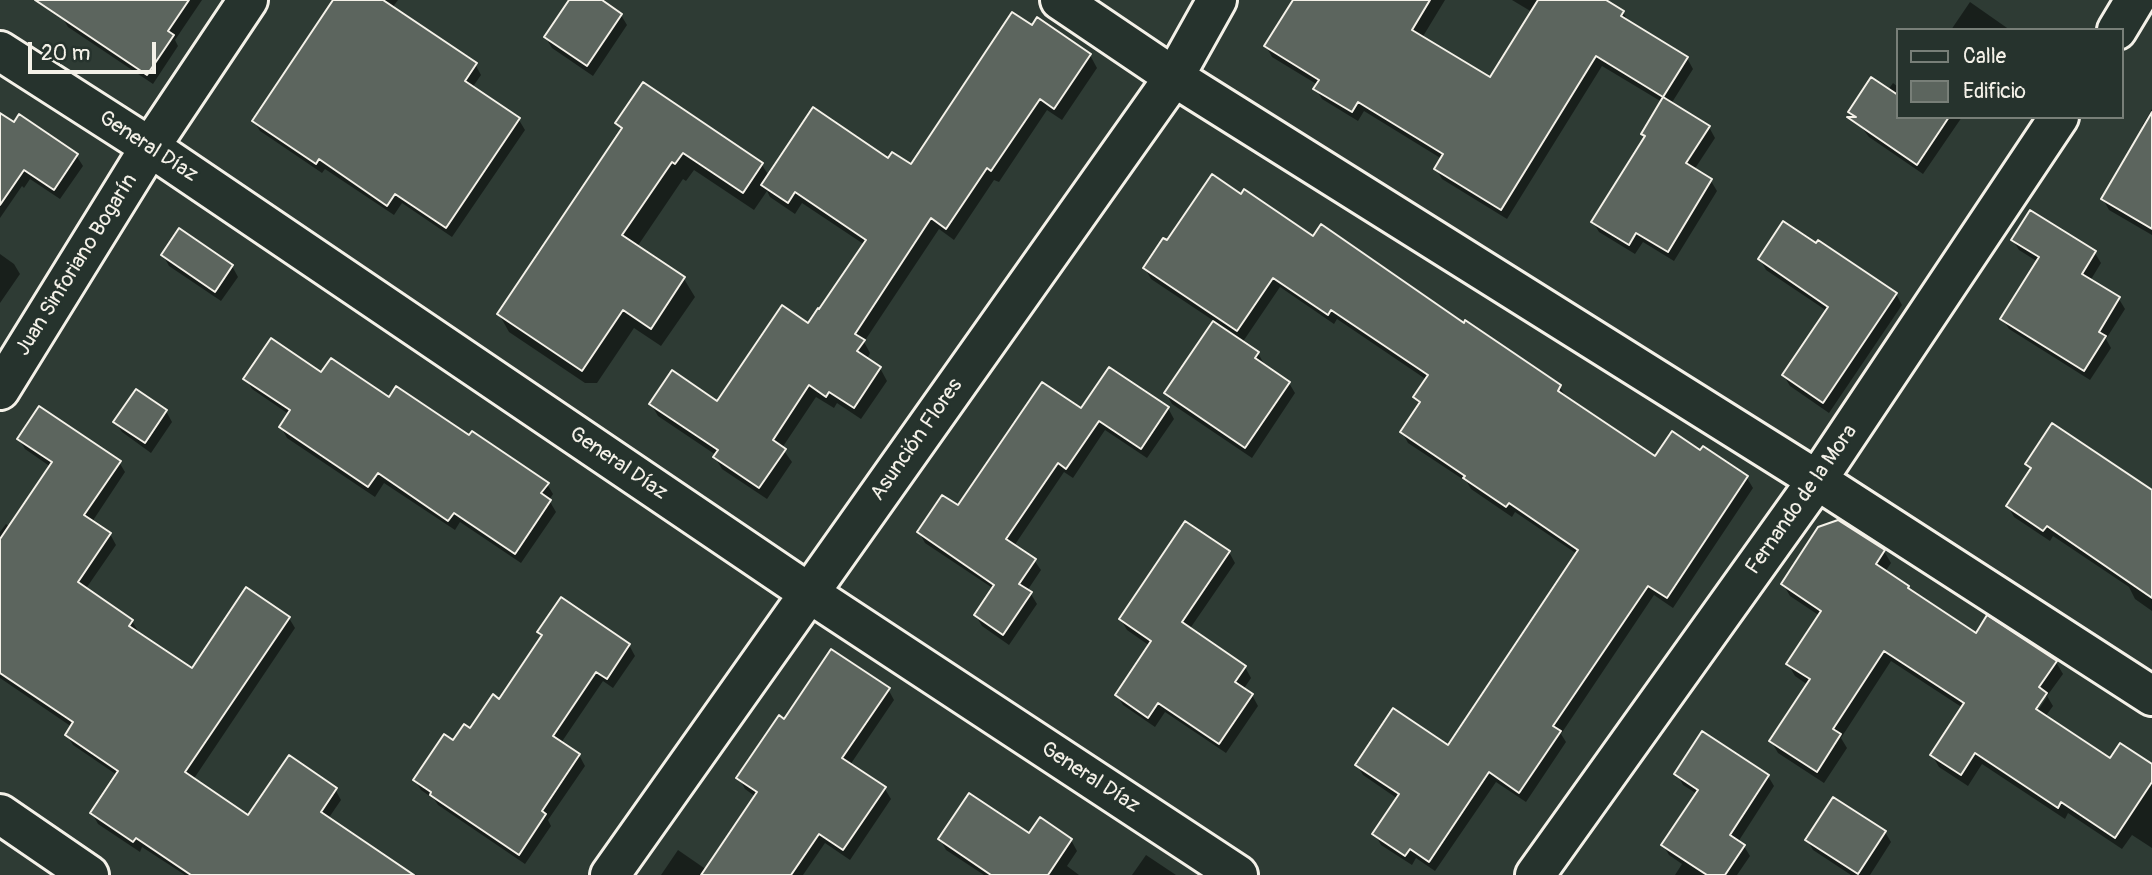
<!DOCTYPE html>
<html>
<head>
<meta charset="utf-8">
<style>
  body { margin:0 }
  #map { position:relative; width:2152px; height:875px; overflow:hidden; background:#2e3b34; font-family:Pangolin,sans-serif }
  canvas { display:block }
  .legend { position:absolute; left:1896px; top:28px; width:228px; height:91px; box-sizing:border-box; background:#26332d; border:2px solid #787f78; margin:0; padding:9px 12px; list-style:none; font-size:21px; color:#f4f1e8 }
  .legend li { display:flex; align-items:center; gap:14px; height:35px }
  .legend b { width:35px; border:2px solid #787f78 }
  .scale { position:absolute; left:28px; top:42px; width:128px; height:32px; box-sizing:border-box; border:4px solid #f4f1e8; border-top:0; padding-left:9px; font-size:21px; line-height:24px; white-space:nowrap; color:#f4f1e8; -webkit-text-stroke:5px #26332d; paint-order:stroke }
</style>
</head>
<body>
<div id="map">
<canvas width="2152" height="875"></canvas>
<ul class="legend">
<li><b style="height:9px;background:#26332d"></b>Calle</li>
<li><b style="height:19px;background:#5c655e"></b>Edificio</li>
</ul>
<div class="scale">20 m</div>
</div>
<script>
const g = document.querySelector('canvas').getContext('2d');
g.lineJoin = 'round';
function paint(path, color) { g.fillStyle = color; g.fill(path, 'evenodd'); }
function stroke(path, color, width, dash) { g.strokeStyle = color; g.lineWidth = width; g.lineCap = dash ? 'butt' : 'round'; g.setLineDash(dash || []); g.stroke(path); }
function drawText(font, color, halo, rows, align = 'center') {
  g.font = font + ' Pangolin,sans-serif'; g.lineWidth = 5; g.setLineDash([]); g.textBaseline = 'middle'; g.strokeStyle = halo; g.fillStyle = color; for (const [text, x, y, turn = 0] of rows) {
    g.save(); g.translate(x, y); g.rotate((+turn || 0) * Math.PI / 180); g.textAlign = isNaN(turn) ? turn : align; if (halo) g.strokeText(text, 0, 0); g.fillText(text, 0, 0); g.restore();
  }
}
const shadow = new Path2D(`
  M73,0H202L175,40L178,46L153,84L68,27L62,17Z
  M338,0H398L392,8L475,64L481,75L472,88L519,120L525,130L452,237L402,203L394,215L325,169L322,173L260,131L254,121Z
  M571,0H599L621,15L627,25L593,76L552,48L546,38Z
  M1295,0H1445L1422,38L1491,80L1532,12L1512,0H1603L1623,12L1629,23L1687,58L1693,69L1671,104L1709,127L1715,138L1694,170L1711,181L1717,191L1674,261L1643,242L1635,254L1599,232L1593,222L1645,138L1643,134L1662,102L1602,66L1507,219L1442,179L1436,169L1442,159L1364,111L1358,121L1322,99L1316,89L1318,85L1272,57L1266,46Z
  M1970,2L2010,30H1951Z
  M1037,20L1090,55L1097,68L1062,120L1047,110L999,182L994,180L954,240L939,229L864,342L870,353L867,359L880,368L887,381L861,419L837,403L834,408L816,397L782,448L792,462L767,499L722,469L715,457L716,455L658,416L651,404L718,403L808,325L865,245L802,203L795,214L770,197L767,191L754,210L694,170L686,181L683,179L637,247L684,279L695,297L661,346L634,328L597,383H585L509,332L499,314L622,132L617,123L762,165L769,176L889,160L912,167Z
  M1893,83L1898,87V117H1962L1923,174L1869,137L1850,112L1888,90Z
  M2152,109V235L2109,210L2103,199L2144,130L2142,126Z
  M0,115L76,155L83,166L60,199L30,179L24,188L22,186L0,218Z
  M1314,239L1464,325L1560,387L1566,397L1655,459L1701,452L1747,478L1753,488L1673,608L1654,595L1561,734L1566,742L1526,802L1496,782L1435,871L1416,858L1412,865L1381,845L1375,834L1398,799L1363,775L1357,765L1448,748L1577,554L1515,512L1512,517L1471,489L1467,482L1408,443L1402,432L1420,406L1415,397L1427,380L1337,319L1334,324L1280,287L1242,343L1258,353L1264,364L1263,365L1289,383L1295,393L1252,458L1172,404L1166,393L1214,321L1151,279L1145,268Z
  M2013,240L2095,253L2101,263L2090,281L2119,299L2125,309L2106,339L2111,348L2090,380L2009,329L2003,319L2038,262L2019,250Z
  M0,254L14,264L20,274L0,303Z
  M163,255L232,266L238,277L221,301L169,266Z
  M1760,259L1896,294L1902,305L1829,413L1790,386L1784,376L1827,311L1766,270Z
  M322,374L389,399L469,437L547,484L553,494L549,500L556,512L521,563L460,522L455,530L384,483L375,497L287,438L281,427L290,415L252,389L246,379Z
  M136,391L166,411L172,422L151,453L122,432L115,422Z
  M1168,408L1174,419L1147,458L1105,430L1073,478L1064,472L1014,546L1034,560L1041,570L1027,591L1031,594L1037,604L1009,645L982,626L976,616L994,589L925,543L919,532L958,508L1081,411Z
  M19,439L119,462L125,472L92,522L110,534L116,545L85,590L132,621L138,631L137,633L192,670L289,618L295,628L193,780L249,817L335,789L341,800L328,819L411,875H185L142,847L140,852L98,824L92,813L117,775L73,745L67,735L72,727L0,678V532L6,524L10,527L51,467L25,449Z
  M2027,464L2152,492V611L2135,599L2129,587L2053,536L2050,541L2014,517L2008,506L2031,471Z
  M1884,551L1891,563L1885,572L1908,587L1911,592L1976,635L2056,662L2063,674L2047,696L2053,706L2045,717L2111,760L2152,766V848L2132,835L2122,849L2068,813L2065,819L1982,764L1968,786L1939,767L1932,755L1963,708L1891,661L1841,738L1847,748L1824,783L1778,753L1771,741L1808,685L1795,676L1788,664L1820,616L1790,596L1783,584ZM2044,694L2047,697L2033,718L2030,716Z
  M1229,552L1235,563L1189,630L1245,667L1251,678L1243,690L1252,695L1258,706L1226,753L1165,712L1155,727L1123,705L1117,695L1150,646L1127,630L1121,620Z
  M540,632L629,645L635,656L613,688L603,681L561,743L579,755L585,766L548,820L551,826L525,864L438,805L434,799L421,790L415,780L453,742L471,730L500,701L543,638Z
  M888,689L894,700L850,765L885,789L891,799L850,860L825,843L803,875H661L678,850L707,870L756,797L745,789L739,778L785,721Z
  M1677,774L1768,776L1774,786L1738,842L1744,846L1750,856L1737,875H1675L1682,864L1669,855L1663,845L1697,794L1683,785Z
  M1885,832L1891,842L1870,875H1851L1813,850L1807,840Z
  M1029,836L1071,840L1077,851L1067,866L1079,875H984L946,850L940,839Z
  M1146,855L1176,875H1132Z`);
const building = new Path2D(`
  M35,0H189L168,31L174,35L147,75Z
  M333,0H383L477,63L465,81L520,118L446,228L395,194L387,206L319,159L316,164L252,121Z
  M569,0H602L622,14L587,66L544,37Z
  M1293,0H1430L1412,30L1490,77L1538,0H1606L1624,11L1621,16L1688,57L1663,97L1596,56L1501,210L1434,169L1443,154L1358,102L1352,112L1313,89L1319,80L1264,46Z
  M1012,12L1032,25L1037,17L1091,54L1054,109L1040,99L991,171L987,168L946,229L931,218L855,334L865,340L857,351L881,367L854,408L829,392L826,397L809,385L773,440L786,449L759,488L713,457L718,450L649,404L672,370L717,401L782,305L808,323L818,308L819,309L866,240L795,192L788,203L761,185L813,107L888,158L892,152L911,164Z
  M1871,77L1898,95V117H1949L1917,165L1847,117H1856L1848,112Z
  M643,82L763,163L743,193L683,153L675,164L672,162L622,235L685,277L651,329L623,310L582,371L497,314L622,128L615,123Z
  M1663,97L1710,126L1686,163L1712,179L1668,252L1636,233L1629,245L1591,222L1645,136L1641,134Z
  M2152,112V229L2101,199Z
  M0,113L14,122L19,114L78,154L54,190L24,170L0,205Z
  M1212,174L1241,194L1244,189L1313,236L1321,224L1464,323L1465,320L1561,385L1558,391L1655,456L1672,431L1700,450L1703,446L1748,476L1667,598L1648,586L1553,726L1561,731L1519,793L1489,772L1429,862L1410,849L1405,856L1372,834L1399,794L1355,765L1393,708L1448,745L1578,550L1509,503L1506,507L1463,478L1465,476L1400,432L1420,402L1413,397L1428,375L1331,310L1328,315L1273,278L1237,331L1143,268L1163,238L1167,240Z
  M2030,210L2096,251L2082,274L2120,297L2099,332L2106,336L2084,371L2000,319L2039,257L2011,240Z
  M1783,221L1816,243L1818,240L1897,293L1823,403L1782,375L1828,307L1758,259Z
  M179,228L233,265L215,292L161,255Z
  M1213,321L1259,352L1255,358L1290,382L1245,448L1164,393Z
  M271,338L321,372L331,358L389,397L396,386L469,435L472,431L549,483L541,493L551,500L515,554L454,513L448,521L378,473L368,487L279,427L290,410L243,379Z
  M1109,367L1169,407L1141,449L1099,421L1066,469L1058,463L1006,539L1036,559L1019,584L1032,592L1003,635L974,615L994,585L917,532L942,495L958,505L1042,382L1081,408Z
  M136,389L167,410L145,443L113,422Z
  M39,406L121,461L84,515L111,533L78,582L133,620L129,626L192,668L246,587L290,617L185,772L248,815L289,755L337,788L321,812L414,875H191L136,838L133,842L90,813L118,771L65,735L73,722L0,673V539L52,462L17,439Z
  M2052,423L2152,490V598L2047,526L2043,531L2006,506L2031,468L2025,464Z
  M1838,520L1885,550L1876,564L1909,586L1908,588L1976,633L1987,615L2057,661L2039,687L2047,693L2036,709L2110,758L2120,743L2152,764V782L2115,838L2061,802L2058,808L1975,753L1961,775L1930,755L1964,703L1884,651L1833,729L1841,734L1817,772L1769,741L1810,679L1786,664L1821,611L1781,584L1818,527Z
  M1185,521L1230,551L1182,622L1246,666L1235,682L1253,694L1219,744L1158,703L1148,718L1115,695L1151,641L1119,619Z
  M561,597L630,644L607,679L596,672L553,736L580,754L542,811L546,814L519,855L430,795L431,792L413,780L444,734L453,740L464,724L470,728L493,694L499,699L542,635L537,632Z
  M831,649L890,688L842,758L886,787L843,850L819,834L791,875H701L757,792L736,778L779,715L784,719Z
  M1702,731L1769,775L1730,835L1745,845L1725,875H1707L1661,845L1698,790L1674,774Z
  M969,793L1029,833L1040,817L1072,839L1048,875H991L938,839Z
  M1833,797L1886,831L1858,874L1805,840Z`);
const minor = new Path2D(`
  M1060,0L1174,77L1817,480L2152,696
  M2117,30L2135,0
  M0,51L150,147L809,593L1238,875
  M0,390L150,147L248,0
  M0,814L89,875
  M610,875L1174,77L1217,0
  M1535,875L1817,480L2059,117`);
const streetNames = [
  ["General Díaz",148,147,33],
  ["Juan Sinforiano Bogarín",77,265,-58],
  ["Asunción Flores",917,440,-55],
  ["General Díaz",618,464,34],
  ["Fernando de la Mora",1802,500,-55],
  ["General Díaz",1090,778,33]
];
paint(shadow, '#0007');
paint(building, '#5c655e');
stroke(building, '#f4f1e8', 2);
stroke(minor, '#f4f1e8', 44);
stroke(minor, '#26332d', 38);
drawText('21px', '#f4f1e8', '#26332d', streetNames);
</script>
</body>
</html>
